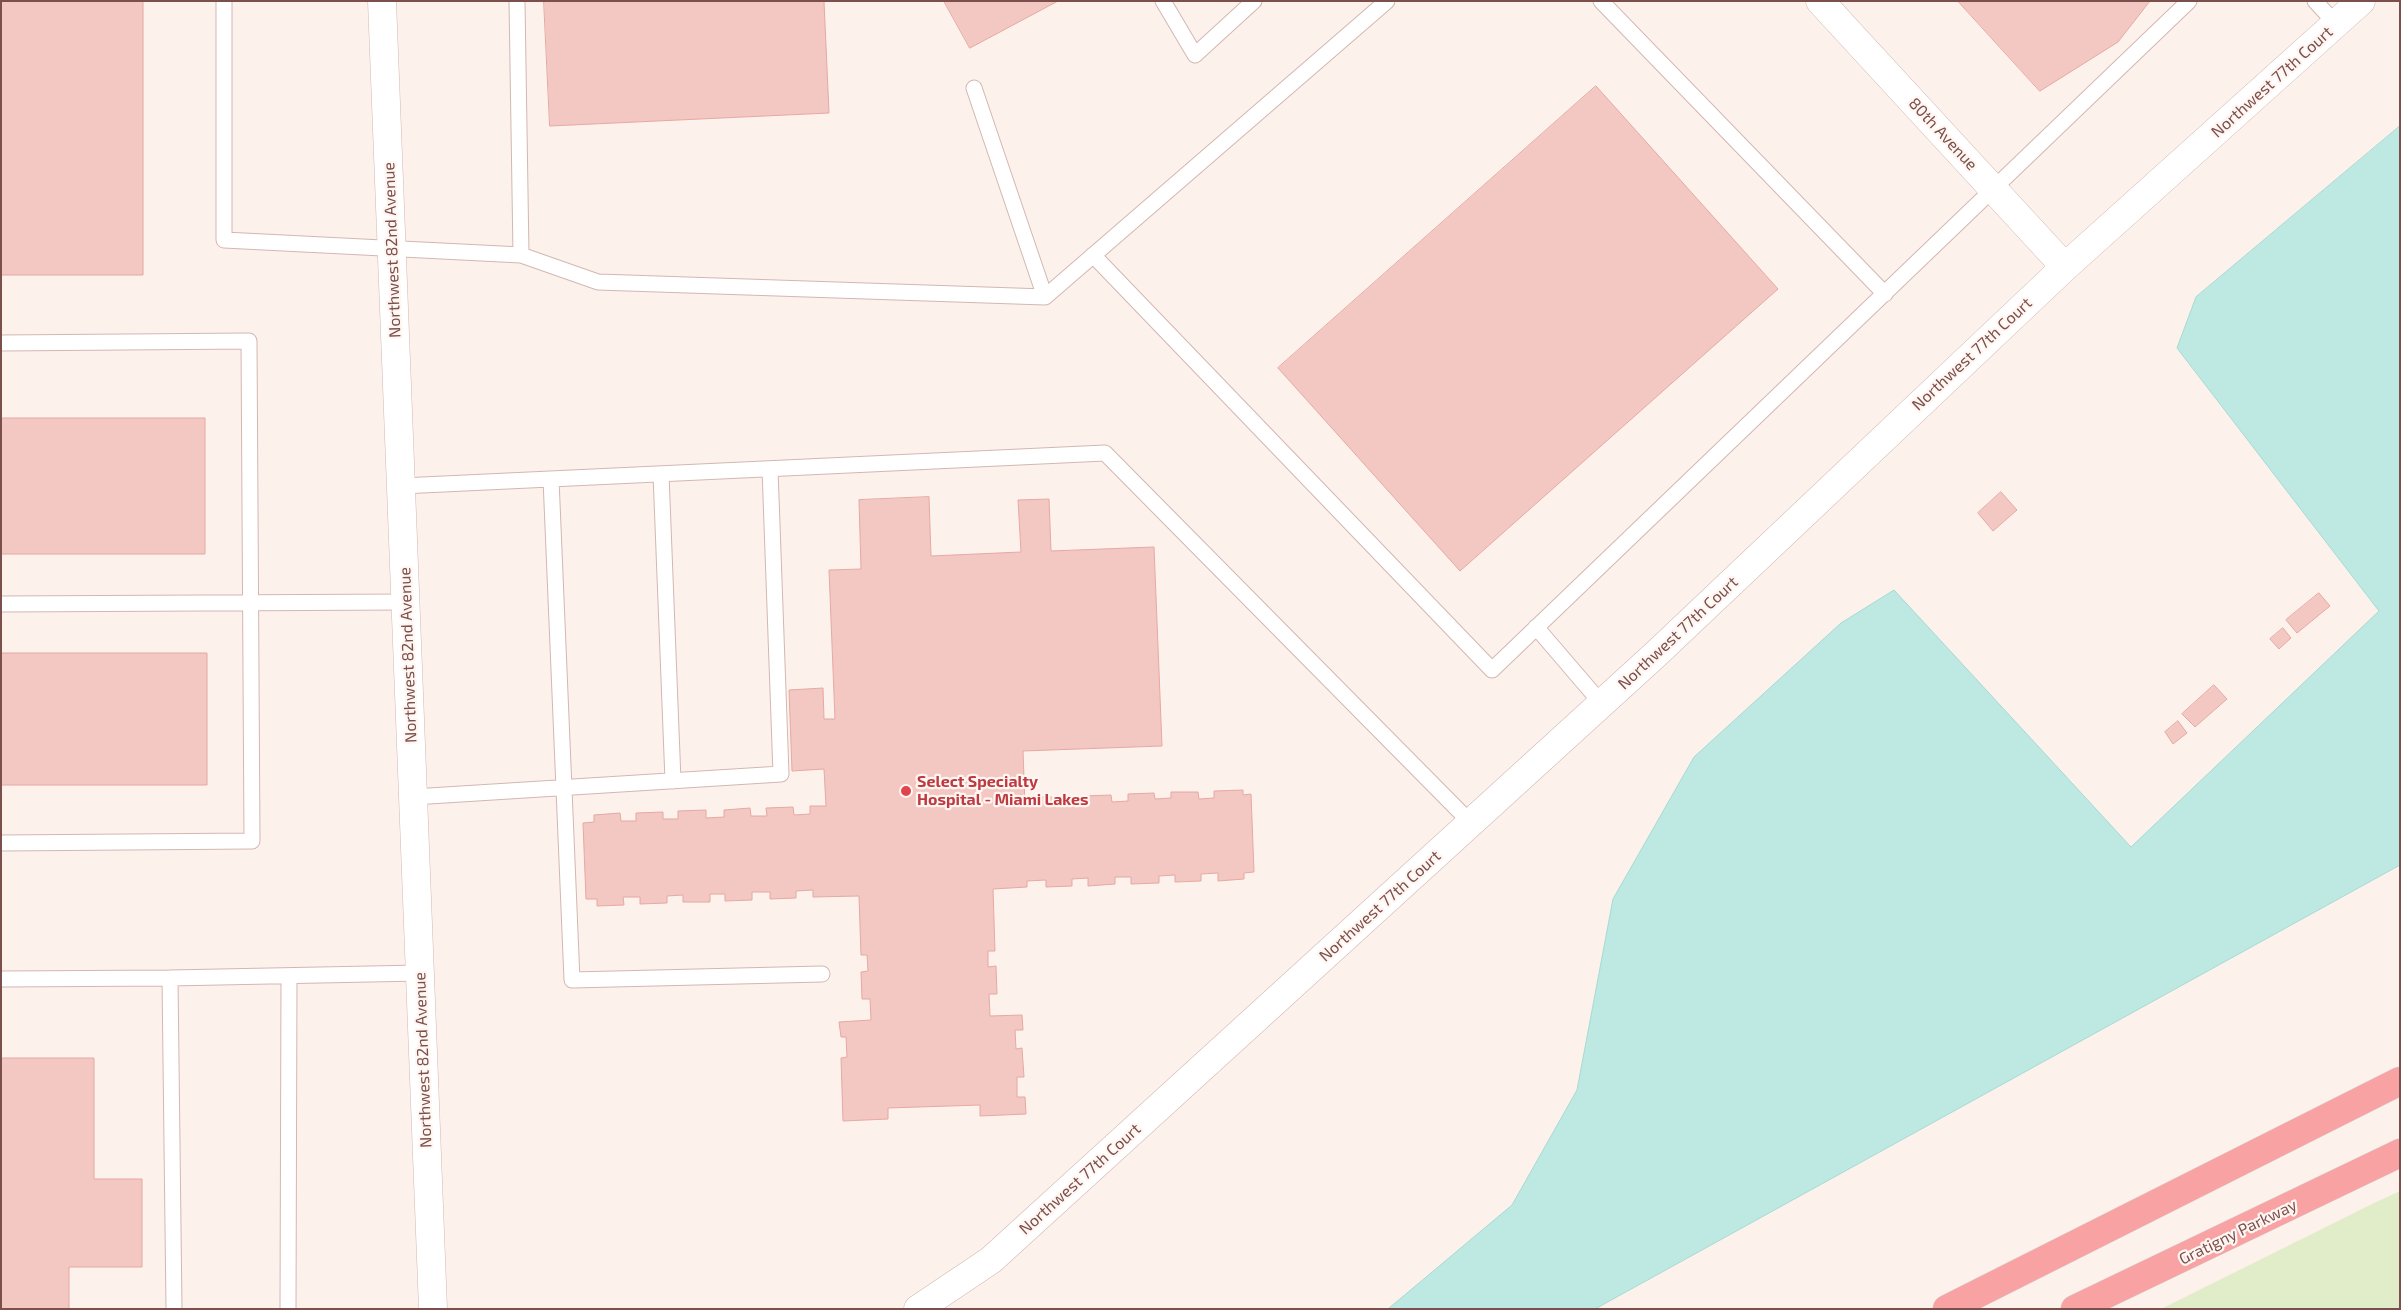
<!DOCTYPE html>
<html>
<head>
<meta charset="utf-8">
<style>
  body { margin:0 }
  #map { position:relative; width:2401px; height:1310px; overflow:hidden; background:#fdf1eb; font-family:"Exo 2",sans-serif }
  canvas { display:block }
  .frame { position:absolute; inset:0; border:2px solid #7a4f4c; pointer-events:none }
</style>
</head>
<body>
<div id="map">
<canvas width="2401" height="1310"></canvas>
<div class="frame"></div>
</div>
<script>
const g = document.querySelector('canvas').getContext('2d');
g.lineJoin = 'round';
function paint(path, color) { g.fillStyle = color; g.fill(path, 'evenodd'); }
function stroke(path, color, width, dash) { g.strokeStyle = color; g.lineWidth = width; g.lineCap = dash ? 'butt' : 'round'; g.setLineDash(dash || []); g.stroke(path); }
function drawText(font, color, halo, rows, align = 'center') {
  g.font = font + ' "Exo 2",sans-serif'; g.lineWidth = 4.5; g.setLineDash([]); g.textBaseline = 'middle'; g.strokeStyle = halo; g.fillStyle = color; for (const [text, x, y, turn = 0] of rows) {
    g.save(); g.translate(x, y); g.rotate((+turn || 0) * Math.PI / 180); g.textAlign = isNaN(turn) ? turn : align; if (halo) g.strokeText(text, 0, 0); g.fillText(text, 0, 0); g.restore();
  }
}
const green = new Path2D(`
  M2400,1191V1309H2161L2372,1204Z`);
const water = new Path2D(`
  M2400,126V865L1595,1309H1388L1512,1205L1577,1090L1613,899L1694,757L1841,623L1894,590L2131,847L2379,611L2177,348L2196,297Z`);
const building = new Path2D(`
  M1,1H143V275H1Z
  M544,1H824L829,113L550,126Z
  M944,1H1058L970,48Z
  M1958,1H2150L2118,42L2040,91Z
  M1596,86L1778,289L1460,571L1278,368Z
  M1,418H205V554H1Z
  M2001,492L2017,510L1993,531L1978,513Z
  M929,497L931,556L1021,552L1018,500L1049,499L1051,551L1154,547L1162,746L1023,751L1025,806L1041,805V797H1069V803H1085L1084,796L1111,795L1112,802L1128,801V794L1154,793L1155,799L1171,798V792H1198L1199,799L1214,798V791L1243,790V795L1251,794L1254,872L1244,873V879L1218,881V873L1201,874V881L1175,882V875L1159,876V883L1131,884V877H1115V884L1088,886V878L1072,879V886L1046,887V880L1027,881V887L993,889L995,951H988V967L996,966L997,994H989L990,1016L1022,1015L1023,1030H1015L1016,1049L1022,1048L1024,1077H1017V1097H1025L1026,1114L980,1116V1105L888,1108V1119L843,1121L841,1058L847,1057L846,1037H841L839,1022L871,1020L870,999H862L861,972L868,971L867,955H861L859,896L813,897V890L796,891V898L770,899V892H752V900L725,901V894H710V902H683V895L667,896V903L640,904V897H623L624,905L597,906V899H586L583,823L594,822V815L620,813L621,821H636V813L663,812V819H678V811L706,810V818L724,817V810L750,808L751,816H767L766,808L793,807L794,815L810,814V806H826L824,769L792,771L789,690L823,688L824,719H835L829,570L861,569L859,500Z
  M2319,593L2330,606L2297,633L2286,620Z
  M2283,628L2291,638L2279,649L2270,639Z
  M1,653H207V785H1Z
  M2214,685L2227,699L2195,727L2182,714Z
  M2178,721L2187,733L2173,744L2165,732Z
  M1,1058H94V1179H142V1267H69V1309H1Z`);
const service = new Path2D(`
  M224,1V240L521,255L517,1
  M1163,1L1195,55L1254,1
  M1601,1L1885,294
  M2315,1L2336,24
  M974,88L1045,297L1387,1
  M521,255L598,282L1045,297
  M1093,255L1492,670L2189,1
  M1,343L249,341L252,841L1,843
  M661,474L673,781
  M551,479L572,980L822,974
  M401,486L1105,453L1471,823
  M1,604L405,602
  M1536,627L1602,704
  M413,797L781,774L770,469
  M1,979L170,978
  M174,1309L170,978L420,973
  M288,1309L289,976`);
const minor = new Path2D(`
  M1820,1L2065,267
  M918,1309L991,1260L1656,654L2065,267L2361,1`);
const tertiary = new Path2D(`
  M382,1L433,1309`);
const motorway = new Path2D(`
  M1947,1309L2400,1081
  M2075,1309L2400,1153`);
const markers = [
  [906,791,6,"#e0444e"]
];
const streetNames = [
  ["Northwest 77th Court",2272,82,-42],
  ["80th Avenue",1943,134,47],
  ["Northwest 82nd Avenue",392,250,-92],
  ["Northwest 77th Court",1972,354,-43],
  ["Northwest 77th Court",1678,633,-43],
  ["Northwest 82nd Avenue",408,655,-92],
  ["Northwest 77th Court",1380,906,-42],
  ["Northwest 82nd Avenue",423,1060,-92],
  ["Northwest 77th Court",1080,1179,-42],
  ["Gratigny Parkway",2238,1232,-26]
];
const healthNames = [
  ["Select Specialty",917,782],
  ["Hospital - Miami Lakes",917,800]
];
paint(green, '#e1ecc8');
paint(water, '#bee8e2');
stroke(water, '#a4dad3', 1);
paint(building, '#f3c7c2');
stroke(building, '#e6a8a2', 1);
stroke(service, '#d3b7b2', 17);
stroke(minor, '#d3b7b2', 29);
stroke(tertiary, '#d3b7b2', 29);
stroke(motorway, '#dacecd', 29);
stroke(service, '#fff', 15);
stroke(minor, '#fff', 28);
stroke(tertiary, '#fff', 28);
stroke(motorway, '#f8a2a4', 28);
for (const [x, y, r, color] of markers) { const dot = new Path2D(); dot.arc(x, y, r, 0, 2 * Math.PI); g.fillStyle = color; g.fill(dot); stroke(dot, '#fff6f2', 2); }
drawText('16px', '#7a4f4c', '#fff6f2', streetNames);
drawText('bold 16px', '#be3a42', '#fff6f2', healthNames, 'left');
</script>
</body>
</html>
